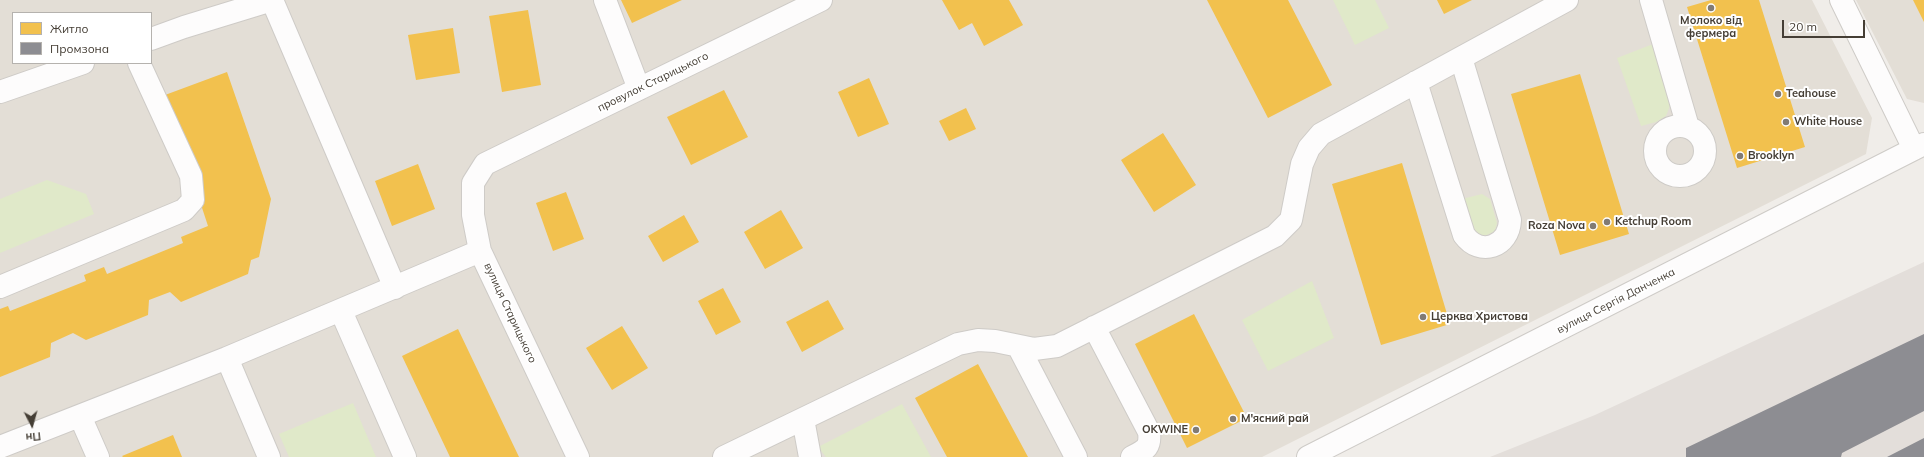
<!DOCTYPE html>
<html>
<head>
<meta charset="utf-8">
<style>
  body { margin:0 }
  #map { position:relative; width:1924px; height:457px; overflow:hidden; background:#f0ede9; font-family:Mulish,sans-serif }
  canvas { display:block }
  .legend { position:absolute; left:12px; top:12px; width:140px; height:52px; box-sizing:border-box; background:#fff; border:1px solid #b5b2ae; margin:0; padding:5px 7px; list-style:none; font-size:12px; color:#453e35 }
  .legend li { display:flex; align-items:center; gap:8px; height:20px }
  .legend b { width:20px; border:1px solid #b5b2ae }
  .north { position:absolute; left:12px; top:405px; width:40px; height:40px; -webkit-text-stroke:3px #fff; paint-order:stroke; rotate:174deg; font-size:11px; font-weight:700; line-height:16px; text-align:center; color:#453e35 }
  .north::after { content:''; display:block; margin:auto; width:14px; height:18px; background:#453e35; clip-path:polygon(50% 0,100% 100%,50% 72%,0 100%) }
  .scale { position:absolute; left:1782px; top:20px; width:83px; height:18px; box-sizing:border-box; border:2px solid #453e35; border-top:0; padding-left:5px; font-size:12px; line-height:14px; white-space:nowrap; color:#453e35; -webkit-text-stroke:3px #fff; paint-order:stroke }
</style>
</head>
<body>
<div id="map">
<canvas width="1924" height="457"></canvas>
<ul class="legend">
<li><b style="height:11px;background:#f2c14e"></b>Житло</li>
<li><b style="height:11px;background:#8d8d92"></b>Промзона</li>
</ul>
<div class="north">Пн</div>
<div class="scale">20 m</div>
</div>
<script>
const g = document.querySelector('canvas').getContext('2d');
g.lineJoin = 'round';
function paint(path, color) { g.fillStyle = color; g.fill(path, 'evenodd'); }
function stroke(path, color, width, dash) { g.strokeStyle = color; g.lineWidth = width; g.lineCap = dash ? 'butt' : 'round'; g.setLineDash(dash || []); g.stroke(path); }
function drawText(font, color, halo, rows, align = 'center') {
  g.font = font + ' Mulish,sans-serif'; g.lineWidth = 4; g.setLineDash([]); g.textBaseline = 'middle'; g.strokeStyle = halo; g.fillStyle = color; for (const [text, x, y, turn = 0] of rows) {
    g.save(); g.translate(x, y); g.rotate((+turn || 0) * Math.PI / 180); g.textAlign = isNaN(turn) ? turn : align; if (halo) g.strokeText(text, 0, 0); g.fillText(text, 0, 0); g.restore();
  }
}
const residential = new Path2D(`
  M0,0H1812L1872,118L1866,154L1262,457H0ZM13,13H151V63H13Z
  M1856,0H1924V103L1907,99Z`);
const industrial = new Path2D(`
  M1924,262V457H1490L1595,415Z`);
const green = new Path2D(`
  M1333,0H1375L1389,28L1355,45Z
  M1653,44L1671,103L1666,116L1656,122L1641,126L1617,58Z
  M47,180L86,194L94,214L0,253V199Z
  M1482,194L1490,199L1497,223L1495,231L1487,235L1475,236L1462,199Z
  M1312,281L1334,338L1268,371L1242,320Z
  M353,403L376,457H289L279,434Z
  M902,404L931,457H826L818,447Z`);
const homes = new Path2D(`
  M621,0H682L632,23Z
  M942,0H1009L1023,25L984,46L972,23L959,30Z
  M1207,0H1288L1332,85L1268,118Z
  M1437,0H1472L1444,14Z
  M1711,0H1759L1805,147L1737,168L1687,7Z
  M1913,0H1924V22Z
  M528,10L541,85L502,92L489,16Z
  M453,28L460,73L416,80L408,35Z
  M227,72L271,199L259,257L251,260L248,274L181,302L170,292L149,300L148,315L86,340L73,333L51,343L50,357L0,377V309L8,306L10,311L86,281L84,275L104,267L107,274L183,243L181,237L208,226L165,95Z
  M1580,74L1629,234L1560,255L1511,94Z
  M869,78L889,124L858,137L838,92Z
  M724,90L748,137L691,165L667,117Z
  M966,108L976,129L949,141L939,121Z
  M1163,133L1196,185L1154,212L1121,160Z
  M1402,163L1450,324L1381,345L1332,184Z
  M418,164L435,209L392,226L375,181Z
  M566,192L584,239L553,251L536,203Z
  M781,210L803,248L765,269L744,232Z
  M684,215L699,242L663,262L648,236Z
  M723,288L741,322L716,335L698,301Z
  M828,300L844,329L802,352L786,322Z
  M1194,314L1247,418L1187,448L1135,344Z
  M622,326L648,368L612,390L586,348Z
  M458,329L519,457H450L402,356Z
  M978,364L1028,457H947L915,398Z
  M173,435L182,457H123L122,456Z`);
const industry = new Path2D(`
  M1924,334V411L1842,453L1841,457H1686V448Z
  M1924,438V457H1887Z`);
const minor = new Path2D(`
  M605,0L639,89
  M1651,0L1688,127
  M1841,0L1914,149
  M151,39L184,27L272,0L395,288
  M1416,82L1464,235C1480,257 1509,247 1510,220L1461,58
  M0,92L83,63
  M1655 151a25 25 0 1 1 50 0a25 25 0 1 1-50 0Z
  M0,287L184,210L193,200L191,176L139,63
  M341,311L405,457
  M1094,327L1149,432C1151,448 1145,450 1132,457
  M1018,346L1076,457
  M227,358L269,457
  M80,416L98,457
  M803,419L810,457
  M0,447L227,358L480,251
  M578,457L480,251L473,215V183L485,164L821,0
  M724,457L958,344L978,340L995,341L1034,349L1057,346L1275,236L1291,220L1302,164L1309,148L1321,134L1567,0
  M1308,457L1924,144`);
const markers = [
  [1711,8,4,"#817b74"],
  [1778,94,4,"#817b74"],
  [1786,122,4,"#817b74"],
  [1740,156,4,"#817b74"],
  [1607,222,4,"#817b74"],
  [1593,226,4,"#817b74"],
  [1423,317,4,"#817b74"],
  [1233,419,4,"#817b74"],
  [1196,430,4,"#817b74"]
];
const poiNames = [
  ["Молоко від",1711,21,"center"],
  ["фермера",1711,34,"center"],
  ["Teahouse",1786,94],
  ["White House",1794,122],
  ["Brooklyn",1748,156],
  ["Ketchup Room",1615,222],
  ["Roza Nova",1585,226,"right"],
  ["Церква Христова",1431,317],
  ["М'ясний рай",1241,419],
  ["OKWINE",1188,430,"right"]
];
const streetNames = [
  ["провулок Старицького",653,82,-26],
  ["вулиця Сергія Данченка",1616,301,-27],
  ["вулиця Старицького",510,313,65]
];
paint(residential, '#e3ded6');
paint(industrial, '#e3deda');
paint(green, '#e0e9c9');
paint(homes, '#f2c14e');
paint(industry, '#8d8d92');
stroke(minor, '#cecbc7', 24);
stroke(minor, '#fdfcfc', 22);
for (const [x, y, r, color] of markers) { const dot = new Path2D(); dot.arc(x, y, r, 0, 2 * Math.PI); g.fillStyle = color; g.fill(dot); stroke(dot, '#fff', 1.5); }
drawText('bold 11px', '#453e35', '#fff', poiNames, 'left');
drawText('11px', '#453e35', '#fff', streetNames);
</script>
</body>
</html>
